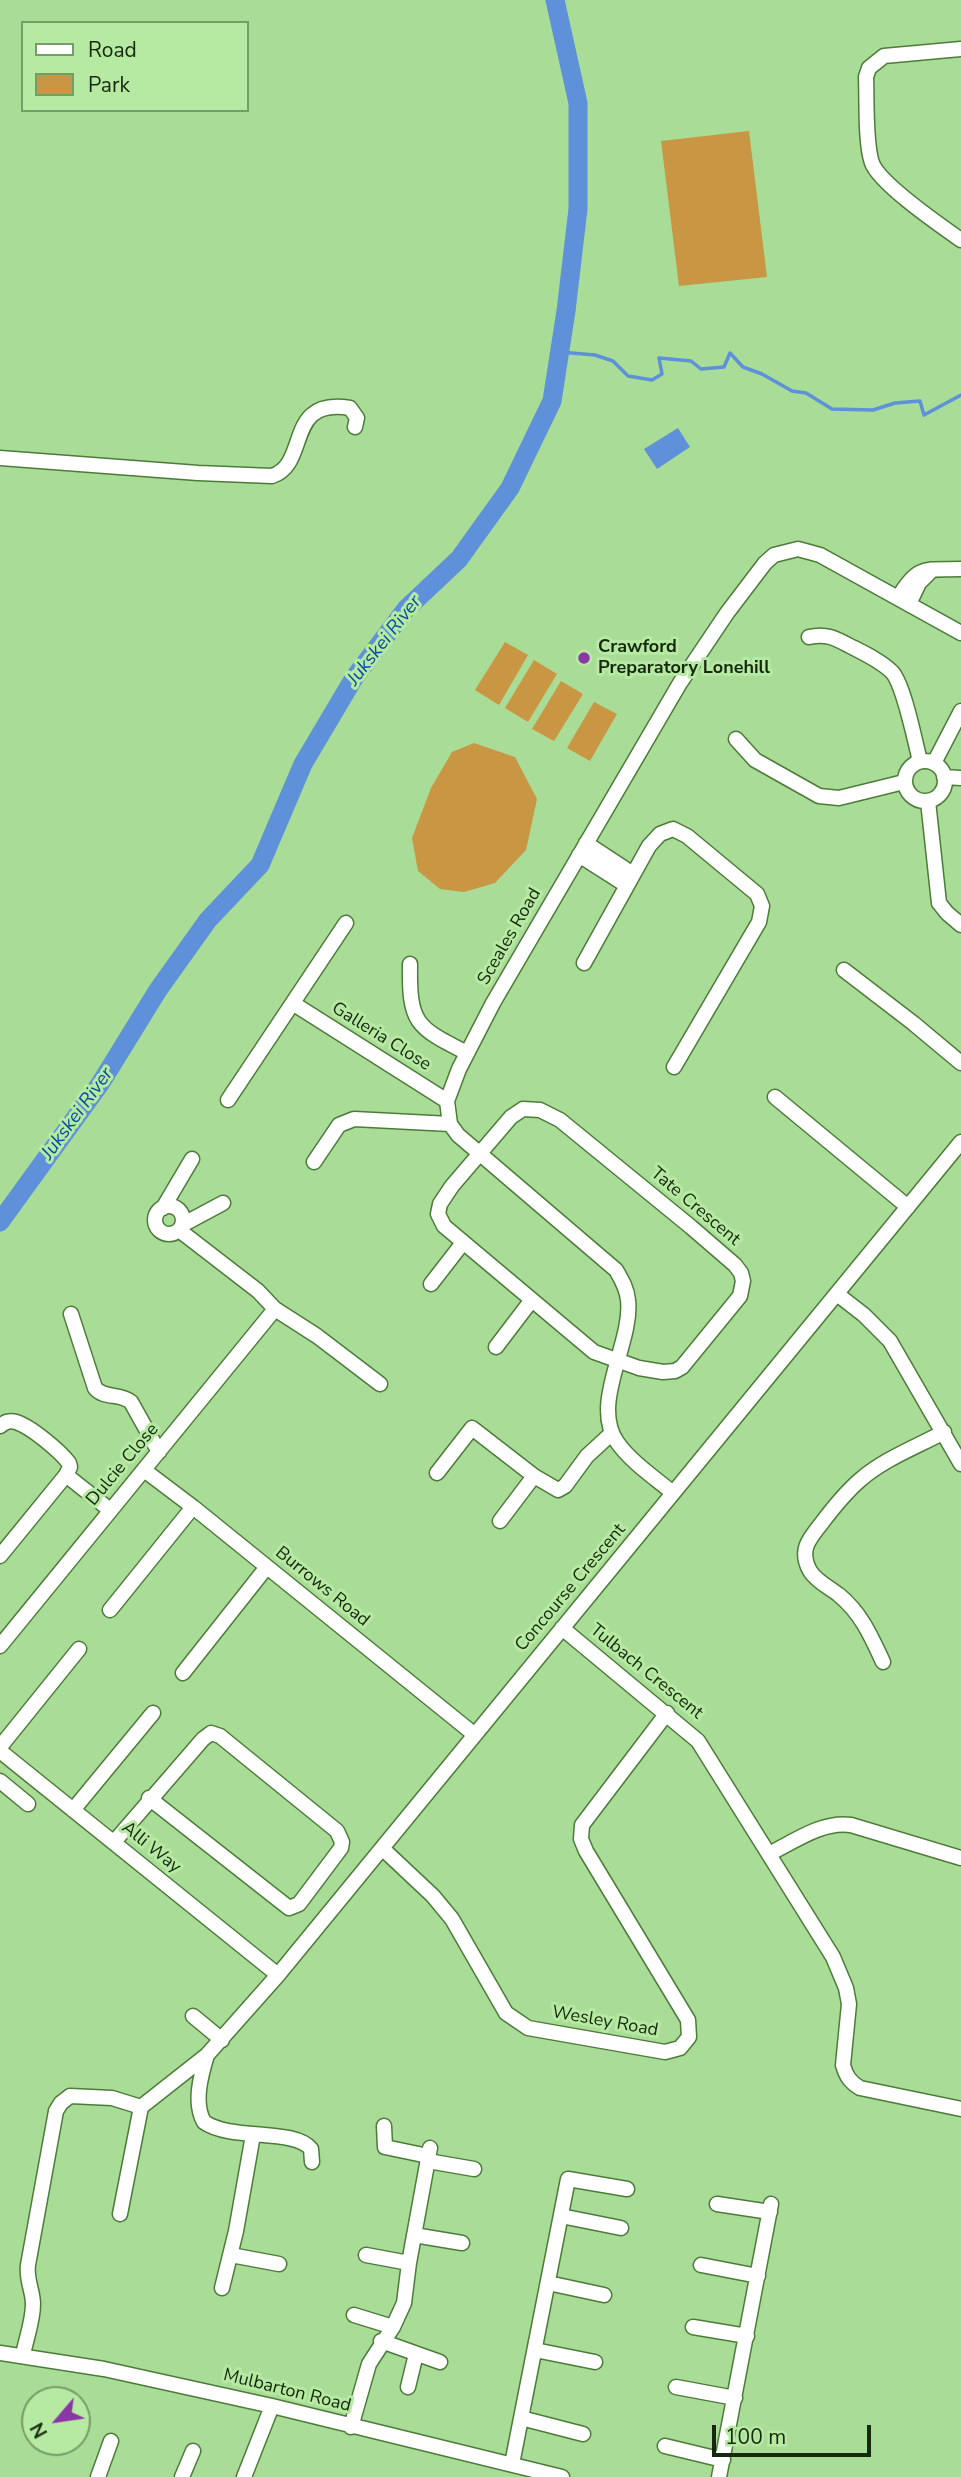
<!DOCTYPE html>
<html>
<head>
<meta charset="utf-8">
<style>
  body { margin:0 }
  #map { position:relative; width:961px; height:2477px; overflow:hidden; background:#a9dc96; font-family:"Nunito Sans",sans-serif }
  canvas { display:block }
  .legend { position:absolute; left:21px; top:21px; width:228px; height:91px; box-sizing:border-box; background:#b6e9a2; border:2px solid #769c67; margin:0; padding:9px 12px; list-style:none; font-size:21px; color:#16290e }
  .legend li { display:flex; align-items:center; gap:14px; height:35px }
  .legend b { width:35px; border:2px solid #769c67 }
  .north { position:absolute; left:21px; top:2386px; width:70px; height:70px; box-sizing:border-box; background:#b6e9a2; border:2px solid #769c67; border-radius:50%; rotate:241deg; font-size:19px; font-weight:700; line-height:28px; text-align:center; color:#16290e }
  .north::after { content:''; display:block; margin:auto; width:24px; height:32px; background:#8a36a4; clip-path:polygon(50% 0,100% 100%,50% 72%,0 100%) }
  .scale { position:absolute; left:712px; top:2425px; width:159px; height:32px; box-sizing:border-box; border:4px solid #16290e; border-top:0; padding-left:9px; font-size:21px; line-height:24px; white-space:nowrap; color:#16290e; -webkit-text-stroke:5px #b6e9a2; paint-order:stroke }
</style>
</head>
<body>
<div id="map">
<canvas width="961" height="2477"></canvas>
<ul class="legend">
<li><b style="height:9px;background:#fff"></b>Road</li>
<li><b style="height:19px;background:#c99643"></b>Park</li>
</ul>
<div class="north">N</div>
<div class="scale">100 m</div>
</div>
<script>
const g = document.querySelector('canvas').getContext('2d');
g.lineJoin = 'round';
function paint(path, color) { g.fillStyle = color; g.fill(path, 'evenodd'); }
function stroke(path, color, width, dash) { g.strokeStyle = color; g.lineWidth = width; g.lineCap = dash ? 'butt' : 'round'; g.setLineDash(dash || []); g.stroke(path); }
function drawText(font, color, halo, rows, align = 'center') {
  g.font = font + ' "Nunito Sans",sans-serif'; g.lineWidth = 6; g.setLineDash([]); g.textBaseline = 'middle'; g.strokeStyle = halo; g.fillStyle = color; for (const [text, x, y, turn = 0] of rows) {
    g.save(); g.translate(x, y); g.rotate((+turn || 0) * Math.PI / 180); g.textAlign = isNaN(turn) ? turn : align; if (halo) g.strokeText(text, 0, 0); g.fillText(text, 0, 0); g.restore();
  }
}
const green = new Path2D(`
  M749,131L767,277L679,286L661,141Z
  M505,642L528,655L499,705L475,690Z
  M534,660L557,674L528,722L505,708Z
  M561,681L583,694L554,741L532,729Z
  M594,702L617,714L590,761L567,748Z
  M474,743L515,757L537,799L526,850L495,883L464,892L440,889L418,871L412,838L431,788L452,752Z`);
const water = new Path2D(`
  M678,428L690,447L657,469L644,449Z`);
const stream = new Path2D(`
  M560,352L595,355L613,361L628,376L652,380L662,374L659,358L691,361L701,369L724,367L730,353L743,367L762,374L792,391L806,393L832,409L873,410L895,403L920,401L924,415L961,395`);
const river = new Path2D(`
  M0,1222L100,1084L158,990L208,920L260,865L303,764L354,678L406,609L459,559L510,488L552,401L566,311L578,209V103L555,0`);
const minor = new Path2D(`
  M961,49L884,56L869,68L866,77C867,100 865,143 872,163C880,184 941,226 961,240
  M0,458L198,473L272,476C310,464 284,397 350,408L357,418L355,427
  M898,598C918,564 925,570 961,569
  M909,604L919,583L931,571
  M809,637C826,633 835,638 850,646C864,653 881,661 892,672C904,685 915,742 920,761
  M736,739L755,760L819,796L839,798L904,782
  M905 781a20 20 0 1 1 40 0a20 20 0 1 1-40 0Z
  M934,763L961,711
  M944,777L961,778
  M928,801L939,903L947,913L961,925
  M586,843L633,874
  M579,855L626,885
  M584,963L649,846L660,834L673,829L687,836L757,894L762,906L759,922L674,1067
  M410,964C409,1024 416,1027 467,1053
  M844,970L913,1023L961,1063
  M294,1004L447,1101
  M775,1097L908,1207
  M228,1100L346,923
  M523,1109L540,1110L560,1120L691,1227L735,1265L741,1273L743,1281L740,1296L682,1367L675,1371L663,1372L639,1368L594,1352L444,1226L438,1214L440,1204L452,1186L511,1117Z
  M314,1162L339,1125L354,1119L450,1124
  M155 1220a14 14 0 1 1 28 0a14 14 0 1 1-28 0Z
  M163,1208L192,1159
  M182,1225L223,1203
  M179,1230L258,1291L275,1309L317,1336L380,1384
  M431,1284L462,1244
  M837,1294L864,1315L890,1341L961,1464
  M71,1314L95,1388C104,1399 120,1393 131,1402L159,1452
  M496,1347L531,1301
  M0,1426C5,1422 9,1420 16,1422C30,1426 60,1451 69,1463L70,1467L66,1475L110,1510
  M144,1470L193,1507L475,1735
  M437,1473L472,1428L534,1476L558,1490L565,1486L587,1456L612,1433
  M673,1493C655,1478 631,1462 617,1442C590,1403 633,1343 628,1300C627,1289 622,1280 616,1270L458,1135L450,1124L447,1101L459,1069L493,1003L680,683L727,613L765,563L774,555L798,549L820,555L961,633
  M500,1521L534,1476
  M0,1556L66,1475
  M110,1610L193,1507
  M562,1628L698,1741L833,1957L846,1988L849,2004L843,2065C846,2076 850,2082 860,2088L961,2109
  M0,1646L275,1309
  M883,1662C871,1636 861,1613 839,1595C829,1587 817,1582 810,1571C799,1551 808,1540 821,1524C833,1508 845,1493 860,1480C884,1459 916,1447 944,1432
  M183,1673L266,1568
  M0,1747L79,1649
  M0,1751L278,1975
  M0,1781L28,1804
  M73,1810L153,1713
  M114,1842L203,1739L211,1733L220,1736L337,1831L342,1842L341,1848L299,1904L289,1908L149,1798
  M383,1849L433,1896L452,1919L506,2013L528,2028L665,2052L680,2048L689,2037L688,2020L586,1851L581,1839L582,1825L667,1713
  M769,1854C795,1841 822,1821 851,1825L961,1858
  M193,2016L222,2040
  M207,2055C201,2075 193,2103 204,2122C231,2141 295,2128 311,2149L312,2162
  M141,2107L207,2055L278,1975L961,1142
  M384,2126L385,2147L428,2156
  M428,2161L474,2169
  M717,2204L770,2212
  M561,2216L621,2228
  M414,2235L462,2243
  M231,2255L279,2264
  M366,2255L409,2263
  M701,2265L758,2276
  M548,2283L604,2295
  M222,2288L236,2231L253,2135
  M354,2315L393,2327
  M693,2327L747,2336
  M381,2341L440,2362
  M535,2350L595,2362
  M0,2353L104,2369L272,2406L562,2477
  M23,2355C26,2339 33,2321 33,2304C33,2291 26,2280 28,2265L56,2111L61,2103L70,2096L112,2098L141,2107L120,2214
  M408,2387L416,2354
  M676,2387L735,2398
  M521,2418L583,2434
  M351,2427L369,2364L393,2327L404,2303L409,2263L430,2148
  M665,2446L723,2460
  M512,2464L568,2179L627,2189
  M98,2477L111,2441
  M182,2477L193,2451
  M244,2477L272,2406
  M719,2477L771,2204`);
const markers = [
  [584,658,7,"#8a36a4"]
];
const poiNames = [
  ["Crawford",598,648],
  ["Preparatory Lonehill",598,669]
];
const streetNames = [
  ["Sceales Road",510,937,-60],
  ["Galleria Close",381,1037,32],
  ["Tate Crescent",695,1207,40],
  ["Dulcie Close",123,1465,-50],
  ["Burrows Road",322,1587,39],
  ["Concourse Crescent",571,1588,-50],
  ["Tulbach Crescent",646,1672,39],
  ["Alli Way",151,1848,39],
  ["Wesley Road",605,2022,10],
  ["Mulbarton Road",287,2391,14]
];
const waterNames = [
  ["Jukskei River",385,641,-52],
  ["Jukskei River",78,1114,-54]
];
paint(green, '#c99643');
paint(water, '#5e91da');
stroke(stream, '#5e91da', 3.5);
stroke(river, '#5e91da', 19);
stroke(minor, '#4d7b3a', 17);
stroke(minor, '#fff', 14);
for (const [x, y, r, color] of markers) { const dot = new Path2D(); dot.arc(x, y, r, 0, 2 * Math.PI); g.fillStyle = color; g.fill(dot); stroke(dot, '#b6e9a2', 2.5); }
drawText('bold 18px', '#16290e', '#b6e9a2', poiNames, 'left');
drawText('18px', '#16290e', '#b6e9a2', streetNames);
drawText('italic 19px', '#054da3', '#b6e9a2', waterNames);
</script>
</body>
</html>
